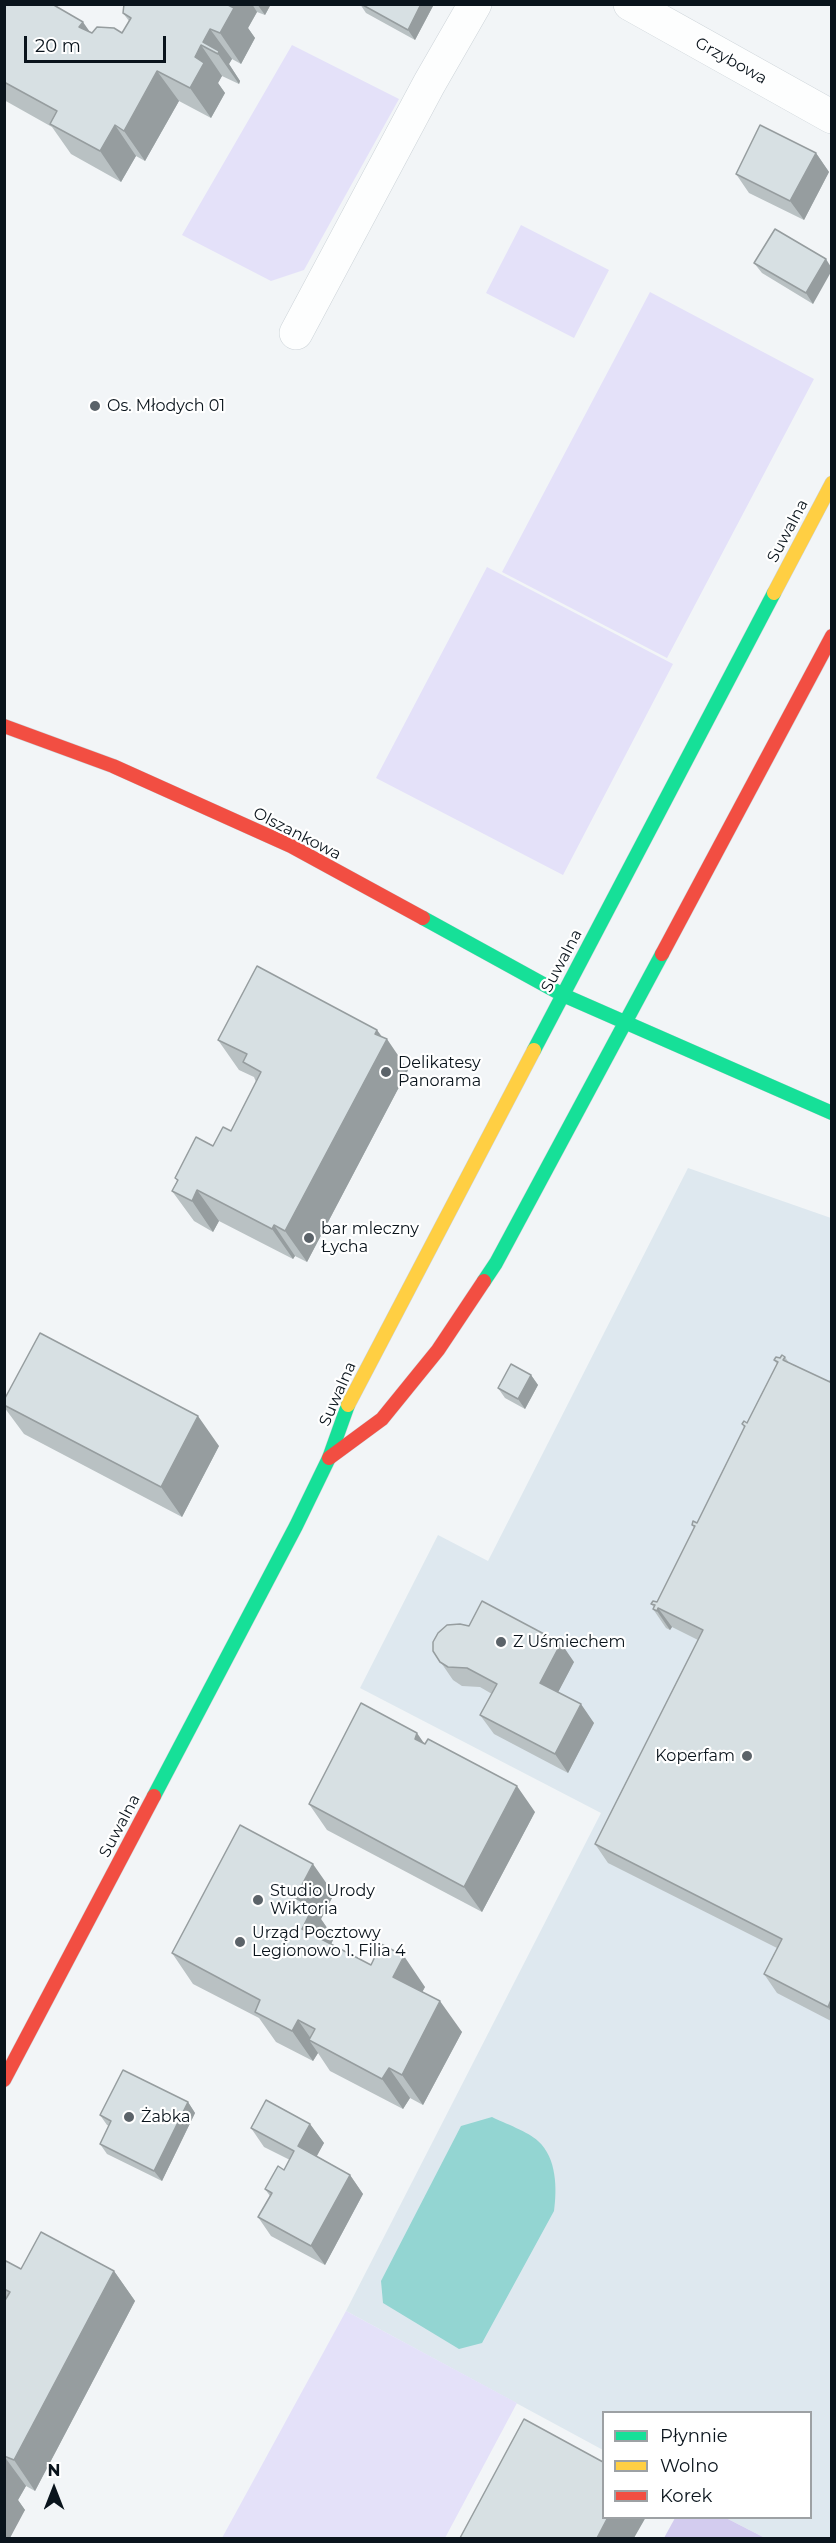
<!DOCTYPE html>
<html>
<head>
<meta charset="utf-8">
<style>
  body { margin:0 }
  #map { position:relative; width:836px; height:2543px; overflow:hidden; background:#f2f5f7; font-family:Montserrat,sans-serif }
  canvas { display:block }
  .frame { position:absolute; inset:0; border:6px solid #0a141c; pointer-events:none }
  .legend { position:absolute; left:602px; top:2411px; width:210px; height:108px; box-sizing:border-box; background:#fff; border:2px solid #9da1a4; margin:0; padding:8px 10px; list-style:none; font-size:18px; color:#0a141c }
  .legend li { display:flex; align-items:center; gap:12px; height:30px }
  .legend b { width:30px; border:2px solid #9da1a4 }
  .north { position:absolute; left:24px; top:2459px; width:60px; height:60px; -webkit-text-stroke:4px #fff; paint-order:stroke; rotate:0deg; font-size:16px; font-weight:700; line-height:24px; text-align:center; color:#0a141c }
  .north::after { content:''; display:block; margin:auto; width:21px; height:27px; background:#0a141c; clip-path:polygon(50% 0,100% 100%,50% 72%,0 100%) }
  .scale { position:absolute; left:24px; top:36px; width:142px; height:27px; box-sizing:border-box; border:3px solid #0a141c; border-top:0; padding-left:8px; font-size:18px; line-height:21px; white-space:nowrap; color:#0a141c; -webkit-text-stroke:4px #fff; paint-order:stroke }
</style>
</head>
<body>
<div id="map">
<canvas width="836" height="2543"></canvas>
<div class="frame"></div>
<ul class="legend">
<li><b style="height:8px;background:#16e098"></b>Płynnie</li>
<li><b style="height:8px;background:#ffcf43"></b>Wolno</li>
<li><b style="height:8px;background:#f24e42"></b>Korek</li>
</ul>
<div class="north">N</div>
<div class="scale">20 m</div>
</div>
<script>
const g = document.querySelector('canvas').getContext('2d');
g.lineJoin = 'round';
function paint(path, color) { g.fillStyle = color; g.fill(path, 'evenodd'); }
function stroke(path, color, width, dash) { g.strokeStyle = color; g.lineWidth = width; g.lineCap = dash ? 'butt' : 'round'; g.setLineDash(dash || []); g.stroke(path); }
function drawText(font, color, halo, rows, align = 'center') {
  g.font = font + ' Montserrat,sans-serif'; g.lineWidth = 4.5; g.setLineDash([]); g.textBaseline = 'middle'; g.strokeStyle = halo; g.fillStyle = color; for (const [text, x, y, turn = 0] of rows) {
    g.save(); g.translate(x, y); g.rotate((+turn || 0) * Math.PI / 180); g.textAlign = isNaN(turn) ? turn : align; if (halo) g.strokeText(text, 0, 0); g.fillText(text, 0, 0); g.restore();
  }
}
const built = new Path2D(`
  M688,1168L831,1218V2538H765L726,2518H810V2412H604L603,2450L346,2311L601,1813L360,1688L438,1535L488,1561Z`);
const green = new Path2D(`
  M292,45L399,99L304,270L271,281L182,235Z
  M521,225L609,270L574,338L486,293Z
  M650,292L814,379L667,658L502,572Z
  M487,567L673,664L563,875L376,778Z
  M346,2311L517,2403L445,2538H222Z`);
const forest = new Path2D(`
  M675,2518H726L765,2538H664Z`);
const water = new Path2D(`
  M492,2117C504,2123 529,2132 538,2141C557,2158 557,2189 554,2211L482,2343L459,2349L383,2303L381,2281L461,2126Z`);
const street = new Path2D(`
  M630,4L832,117
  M296,333L429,84L475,4`);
const fast = new Path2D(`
  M423,918L563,995L832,1113
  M534,1050L774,593
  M484,1281L496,1263L662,954
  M154,1796L296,1526L329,1458L348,1405`);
const slow = new Path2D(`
  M774,593L832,483
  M348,1405L534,1050`);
const jam = new Path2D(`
  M4,726L113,766L291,846L423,918
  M662,954L832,636
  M329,1458L382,1419L438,1350L484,1281
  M4,2080L154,1796`);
const wall = new Path2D(`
  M4,4L92,33H122L129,21L123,13L124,4H271L265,15L257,12L248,28L255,38L241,64L232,59L229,64L240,81L239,84L222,76L218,83L225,93L211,118L179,101L145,161L136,156L121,182L71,154L52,127L4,100Z
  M360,4H361L433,6L415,40L366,13Z
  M816,153L829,172L804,220L749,193L736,174Z
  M826,259L813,304L762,273L754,263Z
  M377,1030L408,1070L307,1262L295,1256L293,1259L219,1221L213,1232L194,1221L172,1191L177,1181L175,1178L231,1131L256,1082L254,1077L239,1070L218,1040Z
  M785,1357L789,1363L830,1382L831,1379V2021L777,1993L764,1974L777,1948L608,1863L595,1844L698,1640L672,1627L670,1630L666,1628L653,1609L654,1607L651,1604L657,1602L694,1528L692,1525L697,1523L744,1428L742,1424L747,1423L777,1364L774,1360Z
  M531,1375L538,1385L525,1409L505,1398L498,1388Z
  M4,1400L219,1446L182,1517L24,1434L4,1407Z
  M433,1651L574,1662L558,1692L594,1723L568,1773L494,1734L480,1715L492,1694L480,1687L462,1686L453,1680Z
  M309,1804L535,1812L482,1912L327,1830Z
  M334,1894L321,1919L334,1938L331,1944L371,1965L425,1987L422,1992L462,2032L423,2105L410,2098L403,2109L330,2071L318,2053L313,2061L276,2042L259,2018L193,1984L172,1953Z
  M188,2102L195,2113L162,2181L107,2154L100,2144L109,2126L107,2125L100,2115Z
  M310,2124L324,2143L316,2156L350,2175L363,2194L325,2265L271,2236L258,2217L270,2196L265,2189L284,2170L290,2160L264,2147L251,2128Z
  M4,2264L21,2269L114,2271L135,2301L35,2491L26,2486L18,2500L25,2510L4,2538L6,2299L4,2298Z`);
const shadedWall = new Path2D(`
  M224,4H252L257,12L248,28L255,38L241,64L220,33Z
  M257,4H271L265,15Z
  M421,4H432L433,6L415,40L408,30Z
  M83,22L104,52L79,27Z
  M210,29L232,59L229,64L240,81L239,84L218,54L203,42Z
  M201,45L222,76L218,83L225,93L211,118L190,88L195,57Z
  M157,71L179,101L145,161L124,131Z
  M115,125L136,156L121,182L100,151Z
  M816,153L829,172L804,220L790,201Z
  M826,259L831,267V272L813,304L806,293Z
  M377,1030L385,1042L387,1039L408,1070L307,1262L285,1231Z
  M197,1190L219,1221L213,1232L192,1201Z
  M274,1225L295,1256L293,1259L272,1229Z
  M531,1375L538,1385L525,1409L518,1399Z
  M198,1416L219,1446L182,1517L161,1487Z
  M658,1608L672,1627L670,1630L657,1611Z
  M561,1643L574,1662L553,1702L540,1683Z
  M581,1704L594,1723L568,1773L555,1754Z
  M417,1733L435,1759L415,1739Z
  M517,1786L535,1812L482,1912L464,1887Z
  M313,1864L334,1894L321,1919L334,1938L324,1959L302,1929L295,1898Z
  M404,1956L425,1987L414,2007L393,1977Z
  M831,2000V2011L828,2007Z
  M440,2001L462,2032L423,2105L402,2075Z
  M298,2020L314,2043L309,2040L318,2053L313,2061L292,2031Z
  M389,2068L410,2098L403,2109L382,2079Z
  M188,2102L195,2113L162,2181L154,2171Z
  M310,2124L324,2143L312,2165L298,2146Z
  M350,2175L363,2194L325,2265L311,2246Z
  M114,2271L135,2301L35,2491L14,2460Z
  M4,2456L26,2486L18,2500L25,2510L10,2538H4Z
  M608,2517H646L634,2538H597Z`);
const building = new Path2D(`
  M4,4H52L83,22L79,27L92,33L97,27L114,28L122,33L131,18L123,13L124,4H226L234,8L220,33L210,29L203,42L219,51L218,54L201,45L195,57L204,63L190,88L157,71L124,131L115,125L100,151L50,124L57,111L4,82Z
  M361,4H421L408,30Z
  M760,125L816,153L790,201L736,174Z
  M775,229L826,259L806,293L754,263Z
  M257,966L377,1030L375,1034L387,1039L285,1231L274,1225L272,1229L197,1190L192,1201L172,1191L178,1180L175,1178L196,1137L213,1146L223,1127L231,1131L261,1072L243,1062L247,1054L218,1040Z
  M40,1333L198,1416L161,1487L4,1405V1400Z
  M782,1355L785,1357L783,1360L830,1382L831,1379V2000L828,2007L764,1974L782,1939L595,1844L703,1630L658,1608L657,1611L653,1609L655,1605L651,1604L653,1601L657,1602L695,1526L692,1525L693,1521L697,1523L745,1426L742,1424L744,1421L747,1423L778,1362L774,1360L776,1357L780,1358Z
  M511,1364L531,1375L518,1399L498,1388Z
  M482,1601L561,1643L540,1683L581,1704L555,1754L480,1715L497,1684L467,1668L448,1667L440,1662L433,1651V1642L438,1633L447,1625L460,1624L469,1626Z
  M361,1703L417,1733L415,1739L425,1744L428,1739L517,1786L464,1887L309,1804Z
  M240,1825L313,1864L295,1898L313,1907L302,1929L371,1965L381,1944L404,1956L393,1977L440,2001L402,2075L389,2068L382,2079L309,2040L315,2029L298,2020L292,2031L255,2012L260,2000L172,1953Z
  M123,2070L188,2102L154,2171L100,2144L111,2121L100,2115Z
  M266,2100L310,2124L298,2146L350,2175L311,2246L258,2217L272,2193L265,2189L278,2166L284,2170L294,2151L251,2128Z
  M41,2232L114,2271L14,2460L4,2456V2302L10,2292L4,2289V2264L6,2261L21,2269Z
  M524,2419L603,2462V2517H608L597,2538H460Z`);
const markers = [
  [95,406,6,"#5b6369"],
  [386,1072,6,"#5b6369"],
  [309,1238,6,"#5b6369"],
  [501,1642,6,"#5b6369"],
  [747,1756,6,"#5b6369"],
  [258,1900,6,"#5b6369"],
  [240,1942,6,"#5b6369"],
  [129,2117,6,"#5b6369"]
];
const streetNames = [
  ["Grzybowa",731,61,29],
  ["Suwalna",788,531,-62],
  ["Olszankowa",297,834,27],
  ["Suwalna",562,961,-62],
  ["Suwalna",338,1394,-66],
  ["Suwalna",120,1826,-62]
];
const poiNames = [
  ["Os. Młodych 01",107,406],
  ["Delikatesy",398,1063],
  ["Panorama",398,1081],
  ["bar mleczny",321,1229],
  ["Łycha",321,1247],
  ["Z Uśmiechem",513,1642],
  ["Koperfam",735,1756,"right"],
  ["Studio Urody",270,1891],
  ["Wiktoria",270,1909],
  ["Urząd Pocztowy",252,1933],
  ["Legionowo 1. Filia 4",252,1951],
  ["Żabka",141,2117]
];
paint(built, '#dee8ef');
paint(green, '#e4e1f9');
paint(forest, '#d3ccef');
paint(water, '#93d5d2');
stroke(street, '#ccd3d8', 34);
stroke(fast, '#ccd3d8', 15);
stroke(slow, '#ccd3d8', 15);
stroke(jam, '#ccd3d8', 15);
stroke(street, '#fdfefe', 33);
stroke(fast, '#16e098', 14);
stroke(slow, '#ffcf43', 14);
stroke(jam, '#f24e42', 14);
paint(wall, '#b9c1c3');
paint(shadedWall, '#969d9f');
paint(building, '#d7e0e3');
stroke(building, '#969d9f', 1.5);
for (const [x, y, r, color] of markers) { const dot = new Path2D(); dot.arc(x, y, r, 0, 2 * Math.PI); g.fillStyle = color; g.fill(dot); stroke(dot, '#fff', 2); }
drawText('16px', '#0a141c', '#fff', streetNames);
drawText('16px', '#0a141c', '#fff', poiNames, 'left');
</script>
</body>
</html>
